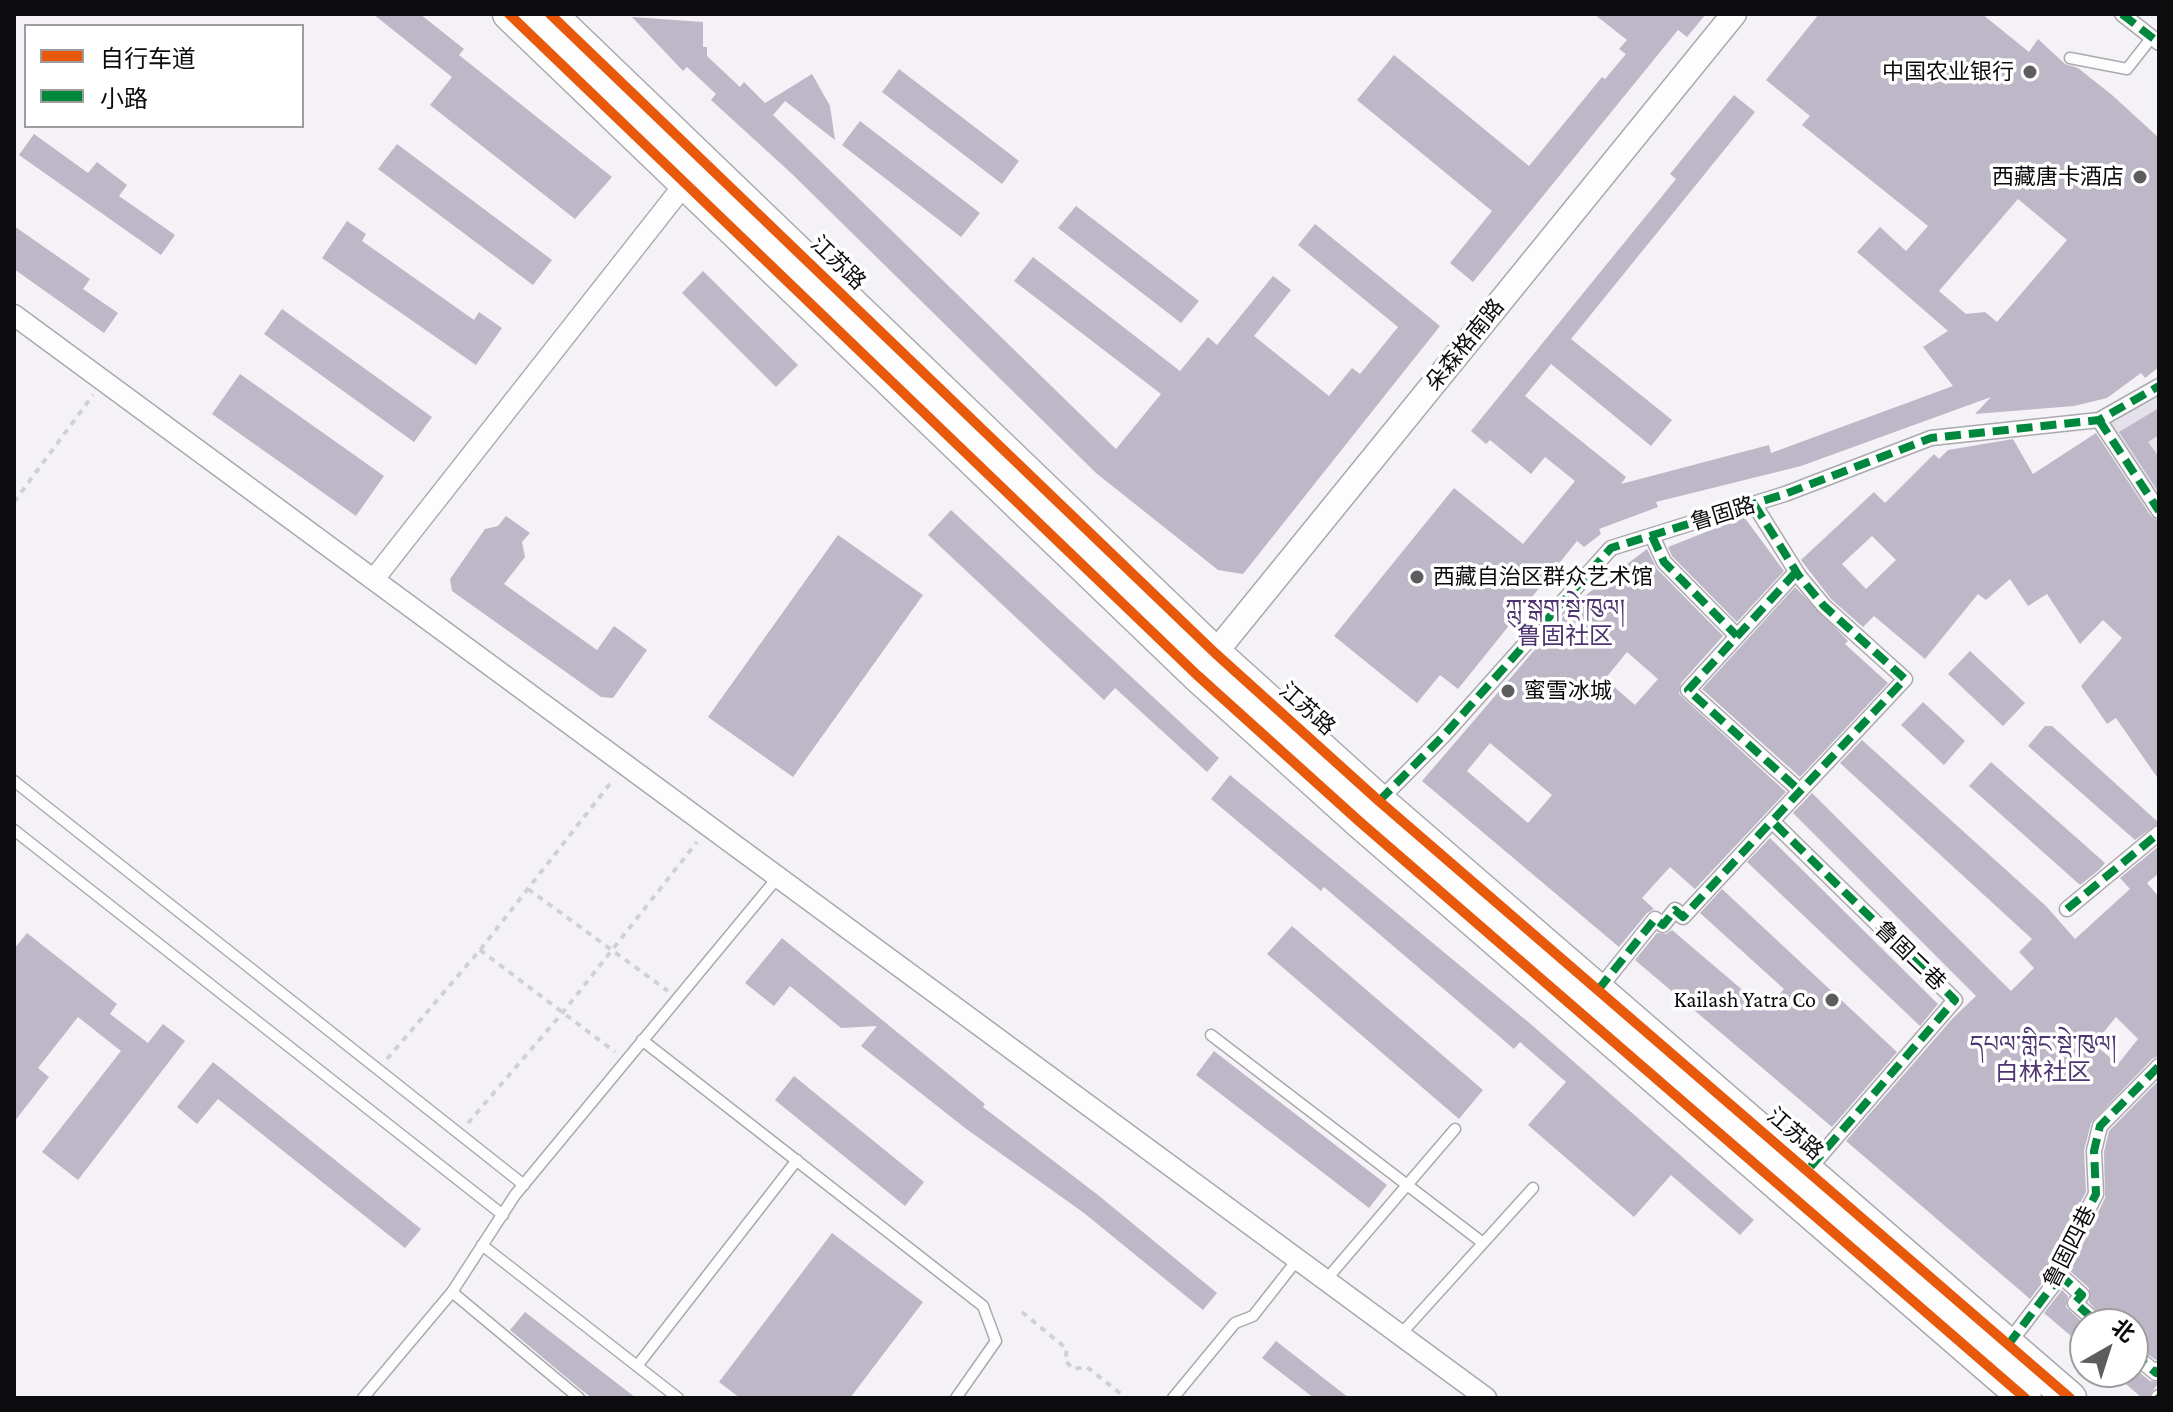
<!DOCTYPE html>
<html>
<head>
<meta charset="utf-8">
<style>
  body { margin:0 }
  #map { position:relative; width:2173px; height:1412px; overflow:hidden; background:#f4f2f7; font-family:"Crimson Pro","Noto Sans SC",serif }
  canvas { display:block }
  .frame { position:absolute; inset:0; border:16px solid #0c0b0d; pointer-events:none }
  .legend { position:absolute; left:24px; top:24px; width:280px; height:104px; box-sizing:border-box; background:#fff; border:2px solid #9e9d9e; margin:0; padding:10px 14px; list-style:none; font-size:24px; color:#0c0b0d }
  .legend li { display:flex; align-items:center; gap:16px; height:40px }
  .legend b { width:40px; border:2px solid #9e9d9e }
  .north { position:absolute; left:2069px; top:1308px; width:80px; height:80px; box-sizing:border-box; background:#fff; border:2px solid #9e9d9e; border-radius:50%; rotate:39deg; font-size:22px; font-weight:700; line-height:32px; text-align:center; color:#0c0b0d }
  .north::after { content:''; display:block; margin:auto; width:28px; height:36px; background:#5d5c5f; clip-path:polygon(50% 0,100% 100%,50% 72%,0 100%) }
</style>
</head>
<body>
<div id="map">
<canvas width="2173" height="1412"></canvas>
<div class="frame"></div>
<ul class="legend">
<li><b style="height:10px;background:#e8590c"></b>自行车道</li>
<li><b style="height:10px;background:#00873e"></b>小路</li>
</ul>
<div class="north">北</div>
</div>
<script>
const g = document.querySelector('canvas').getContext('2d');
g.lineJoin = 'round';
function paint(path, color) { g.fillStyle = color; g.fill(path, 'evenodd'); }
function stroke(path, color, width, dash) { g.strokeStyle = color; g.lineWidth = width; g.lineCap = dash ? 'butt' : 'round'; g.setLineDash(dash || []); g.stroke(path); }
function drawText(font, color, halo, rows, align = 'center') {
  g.font = font + ' "Crimson Pro","Noto Sans SC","Noto Serif Tibetan",serif'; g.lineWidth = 7; g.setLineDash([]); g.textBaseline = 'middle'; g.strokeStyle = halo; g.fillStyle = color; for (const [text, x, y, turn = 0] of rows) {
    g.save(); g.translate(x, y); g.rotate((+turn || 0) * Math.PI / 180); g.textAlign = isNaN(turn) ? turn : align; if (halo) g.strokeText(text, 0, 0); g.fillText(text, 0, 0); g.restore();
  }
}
const built = new Path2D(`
  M2159,393V510L2099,420Z`);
const building = new Path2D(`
  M373,14H420L464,49L459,55L612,177L575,219L430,105L452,77Z
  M1594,14H1706L1687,37L1678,30L1473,282L1450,263L1492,211L1357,100L1394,55L1529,166L1602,77L1605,79L1626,54L1619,49L1627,40Z
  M1819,14H1982L2029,52L2038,39L2065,64L2078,68L2112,95L2159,138V367L2145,378L2141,373L2107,398L2074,406L1975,414L1991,397L1801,466L1656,502L1658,507L1599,529L1601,534L1584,547L1577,541L1458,689L1440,675L1417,703L1334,636L1454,488L1523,544L1575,481L1545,457L1531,474L1490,440L1486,444L1471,431L1676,179L1670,174L1734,95L1755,112L1571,339L1672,420L1651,446L1551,364L1525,396L1626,477L1621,484L1769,445L1771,453L1953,386L1923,347L1948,331L1857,252L1880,227L1906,251L1928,226L1802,125L1810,116L1766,80ZM2018,199L2067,240L1997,322L1985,312L1966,314L1939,291Z
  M632,17L703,22V47H707V56L740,87L744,82L765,103L812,74L830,106L835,140L785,101L773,115L1116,449L1161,394L1014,281L1033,257L1180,371L1208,337L1217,345L1273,276L1291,290L1254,336L1329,396L1352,368L1360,374L1398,327L1298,245L1315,224L1440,326L1243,574L1218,570L1096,473L791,173L711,100L716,94L687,67L683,71Z
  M899,69L1019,161L1002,184L882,92Z
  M860,121L980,213L961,237L842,145Z
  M34,134L88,173L97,162L127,185L119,196L175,235L161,255L19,155Z
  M397,144L552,260L533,285L378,169Z
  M1076,206L1199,301L1181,323L1058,228Z
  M347,221L366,234L362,241L474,320L479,312L502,328L476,365L322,258Z
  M14,226L90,279L83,289L118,313L104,333L14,269Z
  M703,271L798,365L776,387L682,293Z
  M282,309L432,417L414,442L264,334Z
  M240,374L384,476L356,516L212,414Z
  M2159,408V435L2148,442L2159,457V493L2119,432Z
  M2096,433L2151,516L2159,521V780L2116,718L2107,724L2081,686L2122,638L2103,620L2080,644L2047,594L2028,606L2010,579L1986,600L1978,594L1925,659L1874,616L1863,627L1831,599L1801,560L1874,492L1885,503L1934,454L1939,459L1948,450L2013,439L2033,474ZM1872,536L1896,560L1866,589L1842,564Z
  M951,510L1219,758L1207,772L1115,688L1104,700L928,535Z
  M506,516L530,533L522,542L525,557L504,584L597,650L614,626L647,650L613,698L601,697L452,591L450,579L485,529L498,526Z
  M1744,517L1784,571L1737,622L1672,556L1668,547Z
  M838,535L923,595L793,777L708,717Z
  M1647,549L1657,569L1723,636L1681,683L1679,694L1786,792L1695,889L1670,867L1642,898L1654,909L1647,913L1619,947L1422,781L1574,604ZM1627,652L1658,679L1635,705L1605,679ZM1490,743L1552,795L1528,823L1467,771Z
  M1795,587L1848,641L1845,644L1888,683L1800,777L1702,689Z
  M1970,651L2025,703L2003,726L1948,674Z
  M1923,702L1965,741L1944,765L1901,725Z
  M2045,726H2052L2159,823L2135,840L2028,746Z
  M1862,740L2046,906L2075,939L2130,889L2120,878L2159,846V873L2147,883L2159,897V1056L2152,1059L2091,1123L2084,1151L2086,1192L2057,1247L2048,1275L2030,1299L1846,1141L1953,1018L1976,996L1793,813L1812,793L2011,991L2034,968L2019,952L2032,939L1840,763ZM2116,1017L2138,1039L2118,1064L2094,1044Z
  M1991,762L2105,863L2099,870L2080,885L1969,786Z
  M1230,775L1533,1026L1754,1220L1740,1235L1671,1175L1634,1217L1528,1125L1566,1082L1520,1042L1514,1049L1324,887L1321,891L1211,799Z
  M1770,838L1938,1004L1920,1026L1747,862Z
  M1722,889L1897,1052L1832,1127L1635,960L1657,933L1666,934L1672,930L1766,1010L1784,989L1700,913Z
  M1292,926L1483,1090L1459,1119L1267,954Z
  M27,933L117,1004L110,1014L148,1043L163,1024L185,1041L78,1180L42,1152L121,1051L78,1017L38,1068L49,1077L14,1122V949Z
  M782,938L985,1104L983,1107L1098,1195L1217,1293L1203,1310L1084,1213L965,1128L861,1046L877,1026L841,1028L790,986L774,1006L745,983Z
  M1214,1051L1387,1185L1369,1208L1196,1075Z
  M213,1062L421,1229L405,1248L218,1099L197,1124L177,1107Z
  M794,1076L924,1182L905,1206L775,1100Z
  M2159,1080V1359L2156,1360L2133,1344V1324H2109L2089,1302V1288L2070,1271L2105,1198L2104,1152L2109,1131Z
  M832,1233L923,1302L850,1398H740L719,1382Z
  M2062,1290L2068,1296L2066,1307L2085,1325V1348L2044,1313Z
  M525,1312L636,1398H592L579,1388L510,1330Z
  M1276,1341L1349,1398H1314L1262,1358Z
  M2133,1367L2150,1381L2159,1382L2148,1398H2142L2112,1372H2133Z`);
const path = new Path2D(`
  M14,502L93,395
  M528,889L668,991
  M480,950L615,1052
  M387,1059L480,950L613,780
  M468,1123L564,1011L697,842
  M1022,1312L1067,1349L1065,1360L1073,1369L1087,1367L1126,1398`);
const service = new Path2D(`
  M2070,58L2127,69L2152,37
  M14,781L524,1185
  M14,830L503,1215
  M1211,1035L1483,1243
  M642,1040L983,1306L996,1341L956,1398
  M482,1245L678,1398
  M1325,1281L1455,1129
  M452,1292L579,1398
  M1400,1335L1533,1188
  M637,1366L797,1160
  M363,1398L452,1292L515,1195L778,877
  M1173,1398L1235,1323L1253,1316L1297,1260`);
const pedestrian = new Path2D(`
  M2122,14L2159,43
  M2099,420L2159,511
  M1754,504L1799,576L1824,606L1905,679L1772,821L1955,1000L1807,1171
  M1652,536L1664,562L1737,636
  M1796,572L1688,690L1799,790
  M1379,801L1444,735L1611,548L1785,494L1931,438L2099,420L2159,386
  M2067,909L2159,833
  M1598,990L1655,919L1663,925L1675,910L1683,917L1772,821
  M2059,1274L2082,1295L2075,1303L2099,1324
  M2008,1344L2057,1280L2066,1252L2096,1194L2094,1151L2100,1126L2159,1066
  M2133,1354L2156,1373L2159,1369
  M2158,1398L2159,1397`);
const minor = new Path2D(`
  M14,315L1486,1398
  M374,579L691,176`);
const tertiary = new Path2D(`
  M1206,664L1734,14`);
const trunk = new Path2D(`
  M509,14L1197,675L1360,822L2025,1398
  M550,14L1215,653L1379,801L2070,1398`);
const quiet = new Path2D(`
  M2122,14L2159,43
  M2099,420L2159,511
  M1754,504L1799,576L1824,606L1905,679L1772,821L1955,1000L1807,1171
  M1652,536L1664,562L1737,636
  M1796,572L1688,690L1799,790
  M1379,801L1444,735L1611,548L1785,494L1931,438L2099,420L2159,386
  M2067,909L2159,833
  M1598,990L1655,919L1663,925L1675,910L1683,917L1772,821
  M2059,1274L2082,1295L2075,1303L2099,1324
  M2008,1345L2057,1280L2066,1252L2096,1194L2094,1151L2100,1126L2159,1066
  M2133,1354L2156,1373L2159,1369
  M2158,1398L2159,1397`);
const cycleway = new Path2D(`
  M509,14L1197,675L1360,822L2025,1398
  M550,14L1215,653L1379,801L2070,1398`);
const markers = [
  [2030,72,8,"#5d5c5f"],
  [2140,177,8,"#5d5c5f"],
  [1417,577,8,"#5d5c5f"],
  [1508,691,8,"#5d5c5f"],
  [1832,1000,8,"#5d5c5f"]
];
const poiNames = [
  ["中国农业银行",2014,72],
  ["西藏唐卡酒店",2124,177],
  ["西藏自治区群众艺术馆",1433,577,"left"],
  ["蜜雪冰城",1524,691,"left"],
  ["Kailash Yatra Co",1816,1000]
];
const streetNames = [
  ["江苏路",838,263,44],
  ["朵森格南路",1465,345,-51],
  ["鲁固路",1723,514,-17],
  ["江苏路",1307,709,42],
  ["鲁固二巷",1910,956,44],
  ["江苏路",1795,1134,41],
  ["鲁固四巷",2070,1247,-63]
];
const neighbourhoodNames = [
  ["ཀླུ་སྒུག་སྡེ་ཁུལ།",1565,609],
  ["鲁固社区",1565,637],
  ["དཔལ་གླིང་སྡེ་ཁུལ།",2043,1045],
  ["白林社区",2043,1073]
];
paint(built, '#e4e1eb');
paint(building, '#bdb7c7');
stroke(service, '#aaa9ac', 13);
stroke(pedestrian, '#aaa9ac', 17);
stroke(minor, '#aaa9ac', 23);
stroke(tertiary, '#aaa9ac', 27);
stroke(trunk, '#aaa9ac', 35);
stroke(path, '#d1d1d2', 4, [6, 6]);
stroke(service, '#fdfdfe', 10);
stroke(pedestrian, '#fdfdfe', 14);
stroke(minor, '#fdfdfe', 20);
stroke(tertiary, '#fdfdfe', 24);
stroke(trunk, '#fdfdfe', 32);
stroke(quiet, '#00873e', 8, [16, 8]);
stroke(cycleway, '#e8590c', 10);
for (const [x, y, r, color] of markers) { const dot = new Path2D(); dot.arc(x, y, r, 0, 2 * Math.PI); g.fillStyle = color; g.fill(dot); stroke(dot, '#fff', 3); }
drawText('22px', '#0c0b0d', '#fff', poiNames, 'right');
drawText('22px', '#0c0b0d', '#fff', streetNames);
drawText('24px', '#4e3571', '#fff', neighbourhoodNames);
</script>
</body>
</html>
